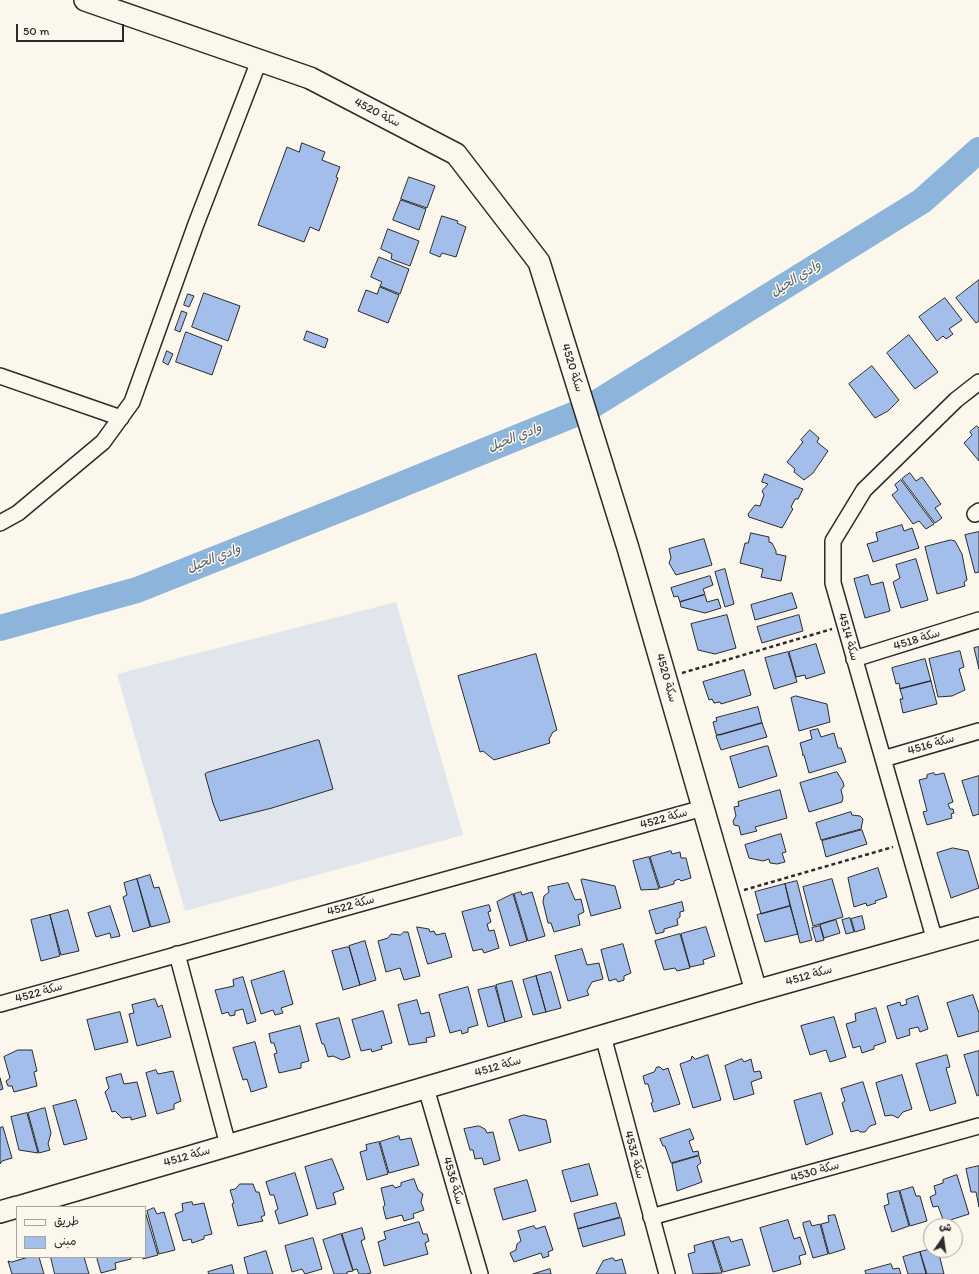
<!DOCTYPE html>
<html>
<head>
<meta charset="utf-8">
<style>
  body { margin:0 }
  #map { position:relative; width:979px; height:1274px; overflow:hidden; background:#fbf7ec; font-family:Itim,"Playpen Sans Arabic",sans-serif }
  canvas { display:block }
  .legend { position:absolute; left:16px; top:1206px; width:130px; height:52px; box-sizing:border-box; background:#fbf7ec; border:1px solid #a8a59f; margin:0; padding:5px 7px; list-style:none; font-size:12px; color:#2b2b2b }
  .legend li { display:flex; align-items:center; gap:8px; height:20px }
  .legend b { width:20px; border:1px solid #a8a59f }
  .north { position:absolute; left:923px; top:1218px; width:40px; height:40px; box-sizing:border-box; background:#fbf7ec; border:1px solid #a8a59f; border-radius:50%; rotate:13deg; font-size:11px; font-weight:700; line-height:16px; text-align:center; color:#2b2b2b }
  .north::after { content:''; display:block; margin:auto; width:14px; height:18px; background:#2b2b2b; clip-path:polygon(50% 0,100% 100%,50% 72%,0 100%) }
  .scale { position:absolute; left:16px; top:24px; width:108px; height:18px; box-sizing:border-box; border:2px solid #2b2b2b; border-top:0; padding-left:5px; font-size:12px; line-height:14px; white-space:nowrap; color:#2b2b2b; -webkit-text-stroke:3px #fbf7ec; paint-order:stroke }
</style>
</head>
<body>
<div id="map">
<canvas width="979" height="1274"></canvas>
<ul class="legend">
<li><b style="height:5px;background:#fbf7ec"></b>طريق</li>
<li><b style="height:11px;background:#a3beeb"></b>مبنى</li>
</ul>
<div class="north">ش</div>
<div class="scale">50 m</div>
</div>
<script>
const g = document.querySelector('canvas').getContext('2d');
g.lineJoin = 'round';
function paint(path, color) { g.fillStyle = color; g.fill(path, 'evenodd'); }
function stroke(path, color, width, dash) { g.strokeStyle = color; g.lineWidth = width; g.lineCap = dash ? 'butt' : 'round'; g.setLineDash(dash || []); g.stroke(path); }
function drawText(font, color, halo, rows, align = 'center') {
  g.font = font + ' Itim,"Playpen Sans Arabic",sans-serif'; g.lineWidth = 3; g.setLineDash([]); g.textBaseline = 'middle'; g.strokeStyle = halo; g.fillStyle = color; for (const [text, x, y, turn = 0] of rows) {
    g.save(); g.translate(x, y); g.rotate((+turn || 0) * Math.PI / 180); g.textAlign = isNaN(turn) ? turn : align; if (halo) g.strokeText(text, 0, 0); g.fillText(text, 0, 0); g.restore();
  }
}
const built = new Path2D(`
  M396,602L463,835L185,911L117,674Z`);
const river = new Path2D(`
  M0,628L137,590L366,499L585,410L922,201L979,150`);
const building = new Path2D(`
  M302,143L325,152L322,160L340,167L336,177L338,178L319,231L310,227L304,242L258,225L287,147L299,152Z
  M409,177L435,186L427,208L401,199Z
  M401,200L426,209L419,230L393,220Z
  M442,216L458,221L457,223L466,227L456,257L442,253L440,257L430,253Z
  M388,229L419,241L410,266L391,259L392,254L381,249Z
  M379,257L409,269L400,294L380,286L382,282L371,277Z
  M979,280V321L976,323L956,298Z
  M380,287L399,295L388,323L358,311L366,290L377,294Z
  M204,293L240,306L228,341L192,327Z
  M188,294L194,296L189,307L184,305Z
  M945,298L962,320L949,329L953,334L946,339L943,336L937,341L919,317Z
  M182,311L187,313L180,332L175,330Z
  M307,331L328,339L325,348L304,340Z
  M186,332L222,346L212,375L176,362Z
  M909,335L938,372L915,389L887,353Z
  M167,351L173,354L168,365L163,362Z
  M872,366L899,400L888,411L875,418L849,384Z
  M977,426L979,428V461L964,443L972,435L970,432Z
  M810,430L819,438L817,442L828,451L813,473L804,480L794,472L795,469L787,462L803,442L801,440Z
  M910,473L916,481L922,477L941,504L935,508L942,518L935,523L902,479Z
  M765,474L803,489L798,499H795L791,507L793,509L782,528L749,517L748,514L755,505L760,506L764,495L762,491L768,484L762,482Z
  M901,480L934,524L926,529L919,521L913,524L892,495L898,490L895,485Z
  M902,525L904,531L912,528L919,548L873,562L867,544L878,541L876,533Z
  M979,532V572L975,573L965,535Z
  M751,533L769,537V542L772,543L776,551V554L786,556L781,581L761,577L763,569L740,563L745,543H748Z
  M704,539L712,565L676,575L669,563L671,558L669,549Z
  M951,540L955,541L962,554L967,580L964,582L965,586L937,594L925,547Z
  M916,559L928,600L901,608L893,582L900,578L896,565Z
  M725,569L734,604L725,607L715,572Z
  M868,575L871,585L883,582L890,611L865,618L854,579Z
  M710,576L713,585L703,589L705,594L680,602L678,596L674,597L671,588Z
  M792,593L797,608L755,620L751,605Z
  M705,595L707,602L718,599L721,608L705,613L681,607L680,602Z
  M727,615L736,648L715,654L698,650L691,624Z
  M799,615L803,631L762,643L757,627Z
  M816,644L825,673L806,679L805,675L796,677L789,652Z
  M979,647V669L974,648Z
  M960,651L964,667L959,669L965,690L952,696L938,697L929,659Z
  M788,652L797,682L774,689L765,658Z
  M536,654L557,730L553,732L549,739L550,743L494,760L483,751L480,752L458,676Z
  M925,659L931,681L900,689L899,683L896,684L892,668Z
  M744,670L751,695L721,704L720,702L714,703L712,699L709,700L703,682Z
  M931,681L937,704L903,713L900,699H903L900,689Z
  M796,696L827,704L830,722L799,731L791,698Z
  M758,707L762,723L720,735L716,734L713,722L717,721L716,718Z
  M762,723L767,737L721,750L716,736Z
  M818,729L821,737L834,733L838,748H841L846,762L809,773L804,755H802L803,754L800,743L812,739L810,731Z
  M317,740H319L333,789L272,808L220,821L213,803L205,774L206,773Z
  M766,746H768L777,776L739,788L730,757Z
  M837,772L843,782L844,786L841,790L843,798L842,802L809,812L800,783Z
  M934,773L935,775L944,773L953,802L948,804L950,809H953L954,813L951,814L952,818L927,825L923,812L927,811L919,780L927,778V775Z
  M979,776V814L973,816L962,781Z
  M780,790L787,818L755,827L757,831L741,835L739,826L734,825L733,821L736,816L734,807L739,806L738,802Z
  M851,812L852,815L860,816L863,819L861,829L821,840L816,823Z
  M862,830L867,844L826,857L822,841Z
  M781,834L786,852L782,853L785,862L777,864L770,863L769,859L763,861L749,858L745,845Z
  M953,848L968,851L979,888L951,898L937,853Z
  M671,851L672,854L680,852L681,858H686L691,878L681,881L679,879L674,881V884L660,888L650,857Z
  M649,857L659,889L641,890L633,861Z
  M878,868L887,897L875,901L876,903L867,906L866,903L854,907L848,878Z
  M150,875L154,888L159,887L170,922L151,927L137,879Z
  M137,879L150,927L133,932L123,897L127,895L124,883Z
  M583,879L615,886L621,908L591,916L581,880Z
  M832,879L843,917L813,926L803,887Z
  M797,881L812,940L800,943L785,884Z
  M568,883L575,900L581,899L584,912L578,915L580,925L554,932L551,923H548L543,902L544,896L549,892L548,887Z
  M785,884L790,906L761,914L755,892Z
  M521,892L522,895L532,892L545,936L528,941L514,894Z
  M513,894L527,941L510,946L497,902Z
  M682,902L684,911L680,912V917L677,919L678,925L664,929V932L656,934L649,911Z
  M489,905L491,911L488,912L491,922L487,924L489,931L494,930L499,948L484,953L482,949L473,951L462,912Z
  M110,906L120,936L111,938L110,933L96,937L88,913Z
  M790,906L798,934L765,942L757,915Z
  M68,910L79,951L61,955L50,915Z
  M50,915L60,956L41,961L31,920Z
  M862,916L865,929L855,932L851,919Z
  M850,918L854,932L846,934L842,920Z
  M836,920L840,933L824,938L820,925Z
  M820,926L824,940L816,942L812,928Z
  M417,927L429,929L430,932L434,931L436,935L445,933L452,957L428,964Z
  M706,927L715,956L703,960L704,964L690,967L681,934Z
  M404,932H408L420,976L404,980L400,968L386,972L378,941L388,938L391,934L400,935Z
  M680,934L690,968L677,971L675,968L664,970L655,941Z
  M365,941L376,980L360,985L349,946Z
  M623,944L631,973L624,976V980L618,982L616,979L609,981L601,950Z
  M347,947H349L360,985L343,990L332,951Z
  M582,949L587,965L599,963L603,979L592,982L587,991L589,995L568,1001L555,956Z
  M284,971L293,1004L281,1008L283,1013L275,1015L273,1010L261,1014L251,981Z
  M551,972L561,1008L546,1012L536,976Z
  M536,976L546,1012L533,1015L523,980Z
  M243,977L256,1021L247,1024L243,1009L235,1011V1015L230,1016L228,1012L222,1014L215,990L234,986L233,980Z
  M512,981L522,1017L505,1022L496,985Z
  M495,986L505,1022L488,1027L478,990Z
  M468,987L478,1025L468,1028V1032L462,1034L461,1030L450,1033L439,995Z
  M973,995L979,1013V1031L958,1037L947,1003Z
  M918,996L928,1029L920,1032L918,1027L909,1029L910,1035L897,1039L887,1006L900,1002L901,1006L907,1004L906,1000Z
  M155,999L158,1007L162,1005L171,1037L137,1046L129,1014L134,1013L132,1005Z
  M417,1000L421,1014L429,1012L435,1036L426,1038L427,1042L409,1045L398,1005Z
  M876,1008L886,1042L874,1046V1049L862,1053L860,1046L853,1048L846,1024L856,1021L855,1014Z
  M383,1011L392,1043L381,1046L382,1049L372,1052L371,1049L361,1051L352,1020Z
  M120,1012L128,1042L95,1050L87,1020Z
  M834,1017L846,1057L830,1062L826,1050L810,1055L801,1026Z
  M339,1018L350,1057L342,1060L333,1056L328,1057L324,1044H322L316,1024Z
  M300,1026L309,1061L301,1063V1068L279,1073L274,1054L277,1053L274,1043H271L269,1034Z
  M255,1042L267,1087L251,1092L247,1079L243,1080L233,1048Z
  M18,1050H32L37,1071L34,1072L37,1086L14,1092L12,1086H8L6,1081L10,1078L4,1057Z
  M979,1051V1095L977,1096L964,1055Z
  M708,1055L721,1100L693,1108L680,1064L691,1060L692,1056L695,1059Z
  M947,1055L950,1067L946,1068L956,1103L930,1111L916,1064Z
  M742,1059L744,1062L751,1059L754,1072L760,1071L762,1078L751,1082L754,1094L734,1100L725,1066Z
  M657,1067H660L663,1070L668,1068L680,1104L654,1112L651,1103L653,1102L648,1084H645L643,1076L654,1072Z
  M156,1070L158,1074L173,1071L181,1101L174,1104V1109L157,1114L146,1073Z
  M121,1074L124,1084L137,1082L146,1116L131,1120V1117L122,1118L115,1111L112,1112L105,1092L109,1088L106,1078Z
  M902,1075L912,1109L903,1112L898,1118L892,1115L885,1116L876,1083Z
  M0,1078L3,1089L0,1090Z
  M863,1082L876,1124L870,1126L865,1132H860L858,1130L851,1132L842,1103L845,1101L841,1089Z
  M821,1093L833,1134L806,1145L794,1101Z
  M76,1100L87,1139L64,1145L53,1106Z
  M45,1108L51,1133L48,1144L50,1150L39,1153L28,1113Z
  M27,1113L38,1153L19,1150L11,1117Z
  M524,1115L546,1120L551,1142L519,1151L509,1120Z
  M479,1126L485,1129L487,1133L493,1132L500,1160L484,1165L482,1158L475,1159L473,1150H470L464,1129Z
  M3,1127L12,1158L2,1161L0,1164V1128Z
  M690,1129L694,1139L689,1141L693,1152L698,1151L699,1155L671,1163L665,1146H663L660,1139Z
  M399,1136L400,1140L411,1138L419,1165L389,1173L380,1142Z
  M379,1142L388,1174L367,1180L360,1152L367,1150L366,1145Z
  M699,1156L701,1163L697,1166L702,1182L677,1191L672,1164Z
  M332,1159L344,1189L333,1193L336,1204L317,1209L305,1167Z
  M589,1164L598,1195L571,1202L562,1171Z
  M979,1166V1207L976,1192H971L966,1169Z
  M295,1173L308,1215L279,1224L275,1211L278,1209L274,1195H270L266,1182Z
  M957,1175L969,1214L944,1222L938,1206L933,1207L930,1197L936,1194L934,1186L943,1183V1180Z
  M414,1179L418,1190L423,1194L421,1202L424,1210L413,1214L414,1218L404,1221L402,1215L386,1219L383,1207L385,1205L381,1188L393,1185L395,1188L401,1186V1183Z
  M527,1180L536,1211L503,1220L494,1189Z
  M240,1184H253L256,1192H259L265,1215L261,1217L263,1221L238,1226L232,1204L234,1203L230,1190L235,1189Z
  M913,1187L916,1196H920L927,1221L910,1226L900,1191Z
  M899,1191L909,1226L892,1232L884,1206L889,1204L887,1194Z
  M192,1202L193,1205L204,1203L212,1234L204,1236V1239L192,1243L191,1239L183,1241L175,1214L183,1211L182,1204Z
  M616,1203L620,1217L578,1229L574,1214Z
  M154,1208L157,1214L164,1212L175,1250L159,1254L147,1211Z
  M145,1211L158,1255L143,1259V1257H145Z
  M835,1215L845,1249L829,1254L821,1224L829,1222L828,1216Z
  M621,1218L625,1235L583,1247L578,1229Z
  M788,1220L794,1239L800,1237L806,1254L799,1256L801,1264L773,1272L760,1228Z
  M810,1221L812,1226L820,1224L828,1254L813,1258L803,1225V1223Z
  M419,1222L423,1234H427L429,1241L425,1243L428,1254L384,1266L378,1242L386,1239L384,1232Z
  M534,1226L536,1229L545,1226L553,1250L548,1252L549,1256L543,1258L541,1253L514,1262L510,1253L516,1250L517,1244L521,1241L518,1231Z
  M362,1228L365,1239L361,1241L371,1273L366,1274H359L357,1269L353,1270L342,1234Z
  M341,1234L353,1271L347,1272V1274H334L323,1240Z
  M729,1237L731,1242L742,1239L750,1265L723,1272L713,1241Z
  M313,1238L322,1269L305,1274L302,1269L292,1272L285,1246Z
  M712,1241L722,1273L693,1274L688,1254L695,1252L694,1246Z
  M931,1249L938,1250L944,1274H927L920,1252Z
  M266,1251L273,1274H248L244,1258Z
  M920,1252L926,1274H908L903,1257Z
  M29,1257H39L44,1274H12L8,1261L11,1262Z
  M51,1257H84L89,1274H55Z
  M99,1257H131V1259L115,1263L116,1269L101,1273L97,1259Z
  M613,1258L615,1261L622,1259L626,1274H596L603,1261Z
  M891,1264L893,1269L899,1268L901,1274H866L865,1271Z
  M232,1265L234,1274H209L208,1272Z
  M550,1269L551,1274H533Z`);
const path = new Path2D(`
  M682,673L832,629
  M744,890L893,847`);
const street = new Path2D(`
  M0,376L121,418
  M975,514L979,511
  M0,523L18,513L103,442L132,402L196,224L259,61
  M854,659L979,620
  M883,759L979,731
  M935,941L833,583V541L864,490L956,400L979,382
  M177,954L228,1145
  M0,1004L703,808
  M603,1036L667,1274
  M426,1088L480,1274
  M651,1217L979,1126`);
const secondary = new Path2D(`
  M85,0L310,78L456,154L539,262L628,548L756,991
  M18,1207L756,991L979,928
  M0,1212L17,1207`);
const streetNames = [
  ["سكة 4520",377,113,27],
  ["سكة 4520",572,368,73],
  ["سكة 4514",848,637,74],
  ["سكة 4518",917,640,-17],
  ["سكة 4520",666,678,74],
  ["سكة 4516",931,745,-16],
  ["سكة 4522",664,819,-16],
  ["سكة 4522",351,906,-16],
  ["سكة 4512",809,976,-16],
  ["سكة 4522",39,993,-16],
  ["سكة 4512",498,1067,-16],
  ["سكة 4532",634,1155,75],
  ["سكة 4512",187,1157,-16],
  ["سكة 4530",815,1172,-16],
  ["سكة 4536",453,1181,74]
];
const waterNames = [
  ["وادي الحيل",796,279,-32],
  ["وادي الحيل",515,438,-22],
  ["وادي الحيل",214,559,-22]
];
paint(built, '#e1e6ec');
stroke(river, '#8db4da', 26);
paint(building, '#a3beeb');
stroke(building, '#2b2b2b', 1);
stroke(street, '#2b2b2b', 18);
stroke(secondary, '#2b2b2b', 24);
stroke(path, '#2b2b2b', 2.5, [4, 3]);
stroke(street, '#fbf7ec', 15);
stroke(secondary, '#fbf7ec', 21);
drawText('12px', '#2b2b2b', '#fbf7ec', streetNames);
drawText('italic 13px', '#4d5b68', '#fbf7ec', waterNames);
</script>
</body>
</html>
